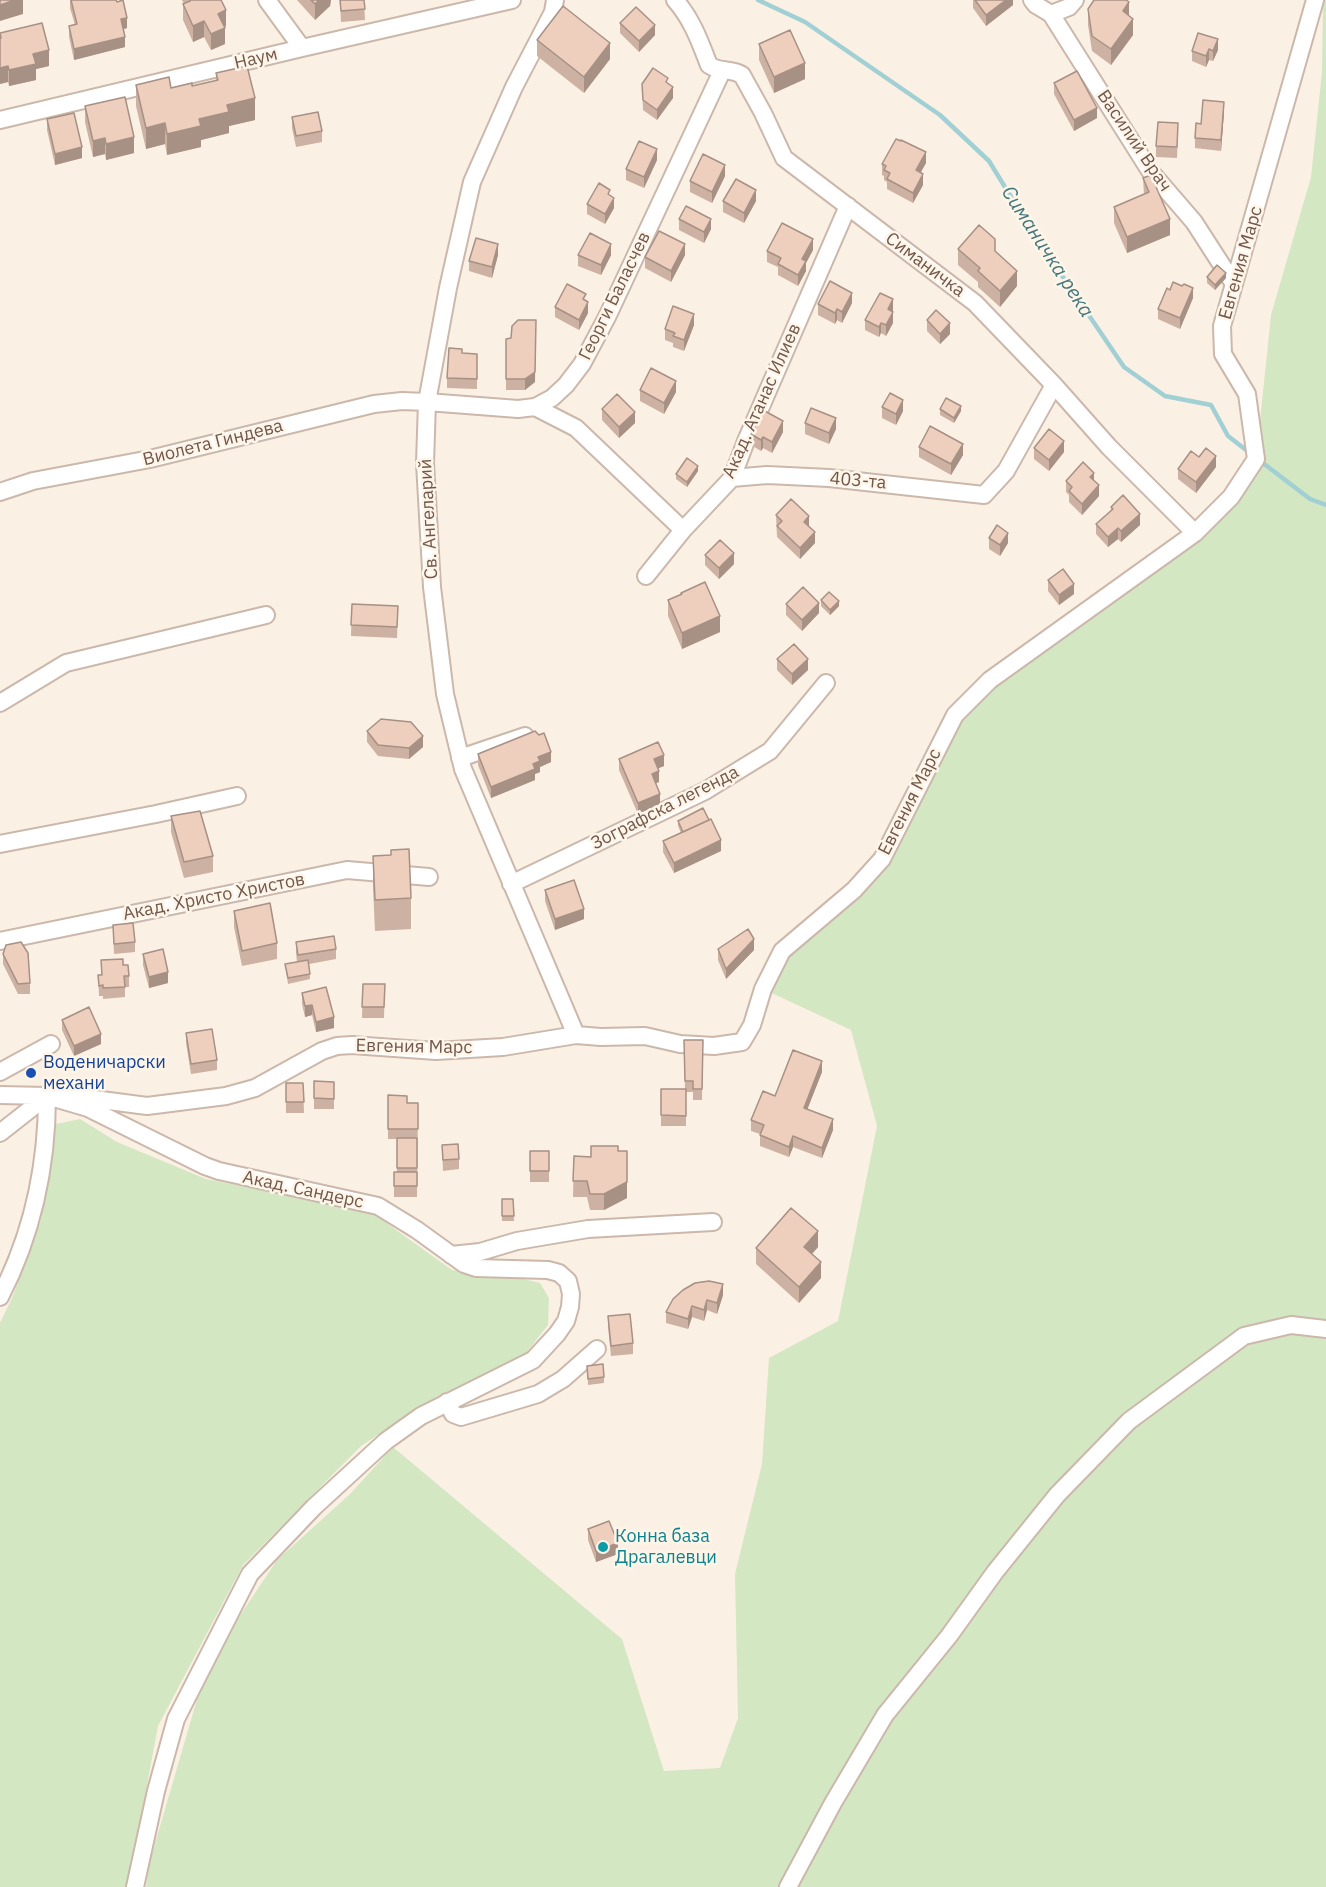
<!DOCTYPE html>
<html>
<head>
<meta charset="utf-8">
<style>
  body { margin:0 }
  canvas { display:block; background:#fbf0e4 }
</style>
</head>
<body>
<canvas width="1326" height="1887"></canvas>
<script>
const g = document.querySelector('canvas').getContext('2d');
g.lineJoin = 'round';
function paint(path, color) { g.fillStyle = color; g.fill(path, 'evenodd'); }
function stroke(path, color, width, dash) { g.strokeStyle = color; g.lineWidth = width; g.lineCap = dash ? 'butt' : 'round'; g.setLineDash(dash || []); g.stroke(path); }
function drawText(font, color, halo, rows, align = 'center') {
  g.font = font + ' "IBM Plex Sans",sans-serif'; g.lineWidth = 5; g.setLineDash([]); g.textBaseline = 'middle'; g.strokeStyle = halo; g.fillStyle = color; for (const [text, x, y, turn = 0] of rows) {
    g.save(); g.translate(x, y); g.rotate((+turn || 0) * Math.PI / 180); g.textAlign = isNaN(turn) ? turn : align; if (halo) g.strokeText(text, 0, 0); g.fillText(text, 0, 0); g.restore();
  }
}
const green = new Path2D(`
  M1323,0H1326V1887H146L149,1864L207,1665L277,1560L349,1495L393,1447L622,1639L664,1771L720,1768L738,1718L735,1574L762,1464L769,1358L838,1321L877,1126L851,1030L763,989L782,951L882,859L955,715L1195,533L1256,459L1271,315L1311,177L1322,72Z
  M80,1119L117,1142L206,1179L371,1212L452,1270L482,1275L520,1278L540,1283L549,1298L548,1325L526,1353L425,1404L361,1446L243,1565L158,1726L128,1887H0V1323L12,1298L41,1220L56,1124Z`);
const stream = new Path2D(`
  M758,0L805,22L940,115L989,161L1035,236L1124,367L1165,396L1211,405L1228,436L1250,453
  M1259,460L1310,499L1326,505`);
const minor = new Path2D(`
  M267,0L302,48
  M555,0L553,12L514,87L472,182L448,288L427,402L425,463L432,587L445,694L463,769L576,1035
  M675,0C692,19 700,42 709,65C720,73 732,68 742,75L763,113L784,158L975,303L1054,385L1109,447L1195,533
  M1032,0L1036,5L1051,14L1150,171L1194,222L1234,284
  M1051,14L1069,7L1075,0
  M0,120L302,48L512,0
  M535,407L576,428L683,530
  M732,478L767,475L829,478L984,495L1006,471L1054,385
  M0,492L33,481L150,459L374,404L402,401L427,402L518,409L535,407L552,398L566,385L582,364L607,317L722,71
  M646,576L683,530L732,478L746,441L848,206
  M0,703L66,663L266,615
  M460,758L525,736
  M0,844L156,814L237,796
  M511,884L705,791L770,751L826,683
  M0,941L347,870L429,877
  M0,1072L51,1044
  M0,1095L47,1096L88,1108L205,1166L219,1171L378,1206L417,1230L464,1264L476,1268L548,1270L559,1273L568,1281L571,1294L570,1307L566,1321L557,1334L533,1360L421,1416L386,1441L314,1507L250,1574L176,1719L156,1791L135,1887
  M47,1096H71L147,1106L226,1096L255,1088L322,1051L337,1046L352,1045L436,1051L503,1047L576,1035L601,1037L645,1036L680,1044L714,1046L742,1042L752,1025L763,989L782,951L854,890L882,859L955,715L990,680L1195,533L1231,497L1256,459L1247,394L1223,354L1222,326L1315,0
  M0,1133L47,1096
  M451,1255L480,1252L517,1241L588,1229L713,1222
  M0,1297C32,1235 47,1165 47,1096
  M447,1402L453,1414L461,1417L538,1394L563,1379L597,1349
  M788,1887L833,1803L885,1715L949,1636L995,1572L1057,1495L1129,1421L1244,1336L1291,1325L1326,1329`);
const wall = new Path2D(`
  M70,0H116L127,28L123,29L125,47L74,60L69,37V26L75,25L70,8Z
  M182,0H221L226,26L225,27V44L211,50L204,37L193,42L183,20V4H184Z
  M297,0H331L330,6L315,20Z
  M340,0H364L365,20L341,22Z
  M973,0H1013V5L986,26L973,8Z
  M1088,9L1129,16L1133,35L1111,65L1092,51L1088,25Z
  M620,23L655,35L639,52L620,33Z
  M0,33L49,66L36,69V80L9,86L8,82L0,84Z
  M1198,33L1218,50L1213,61L1209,60L1206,67L1192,61V51Z
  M537,40L610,59L584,93L537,56Z
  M759,44L805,79L774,93L759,60Z
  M216,73L255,120L229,126V133L201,140V147L167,155L165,144L146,149L136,106V85L171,88L192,86L216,81Z
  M1054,83L1097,118L1074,131L1054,94Z
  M642,84H668L673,98L657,120L643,110Z
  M85,106L134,153L106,160L105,154L93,157L85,122Z
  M1224,112L1221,151L1195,148V138L1201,124Z
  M292,117L322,131V142L296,147L292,128Z
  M47,119L82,158L55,165L47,130Z
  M1178,134L1177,158L1156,157V146Z
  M657,160L644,188L626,180V169Z
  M926,163L920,173L923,185L913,203L887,189V182L884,180V176L882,175V164Z
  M725,176L712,203L690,192V181Z
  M1143,178L1170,235L1127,253L1114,223V207L1144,195Z
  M610,196L614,208L605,224L587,214V204Z
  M723,201H756L744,223L723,212Z
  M679,219L711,229L704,243L679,230Z
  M958,249L995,251L1017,286L1000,307L978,287V282L958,265Z
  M813,250L806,263V271L798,286L778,275V267L767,262V251Z
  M498,255L492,278L469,271V261Z
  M578,255H611L601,275L578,266Z
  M685,255L671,282L645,268V257Z
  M1207,277L1226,278L1215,290L1207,283Z
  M1193,298L1180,329L1158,319V309Z
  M586,301L588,313L579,330L555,317V307Z
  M852,303L842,323L837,320L835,324L818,315V304Z
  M893,310L892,311L893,323L886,336L881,333L879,337L865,330V320Z
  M927,320L950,334L940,344L927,331Z
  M694,325L684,351L673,347V343L665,340V329Z
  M506,339L535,382L525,390H506Z
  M462,353L477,354V389L447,388V378Z
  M640,390L676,392L664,414L640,401Z
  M882,407L903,411L896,425L882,418Z
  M602,409L635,423L619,438L602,420Z
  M940,409L961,411L954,423L940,415Z
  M805,423L836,429L829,444L805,434Z
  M783,432L772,453L763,448L761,451L751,445V434Z
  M919,447L963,455L951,475L919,457Z
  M1034,448L1064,452L1049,471L1034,459Z
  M1199,457L1216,467L1196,493L1178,479V469Z
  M698,471L687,487L676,479V474Z
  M1066,481H1094L1099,496L1082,515L1069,502V495L1066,492Z
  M1111,507L1140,525L1121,542L1118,539L1108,547L1096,534V524L1111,510Z
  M776,515L809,527L815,543L800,559L777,537Z
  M989,538L1008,543L1000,556L989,549Z
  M705,555L734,564L719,579L705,565Z
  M1048,580L1074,594L1059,605L1048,591Z
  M681,593L720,632L682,649L668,616V600L681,595Z
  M821,600L839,606L830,615L821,606Z
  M352,604L398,606L397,638L351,636Z
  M786,604L819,613L802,631L786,615Z
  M777,659L808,670L792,685L777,670Z
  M367,731L423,747L409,759L378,756L367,742Z
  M478,754L551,762L540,767V772L535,774V780L491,798L478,765Z
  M619,759L664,766L658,768L659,782L656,783L660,804L638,814L619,770Z
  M171,816L213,856V872L184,878L171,832Z
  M678,821L721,851L674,873L663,852V841L681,833L678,826Z
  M373,856L411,898V929L375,931L373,887Z
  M545,890L584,919L555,930L545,901Z
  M234,911L277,943V959L242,966L234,927Z
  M113,925L135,942V952L114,954Z
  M296,942L336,949V959L309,964L310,979L288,984L285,964L297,962L296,953Z
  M718,949L754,950L726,979L718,960Z
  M3,954L30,983V994H18L3,964Z
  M143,954L168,983L149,988L143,965Z
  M101,960L123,965L129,976V987H125V997L103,999V996H99L98,975H102Z
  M363,984H385L384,1018H362Z
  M302,993L334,1028L316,1032L312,1015L305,1017L302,1004Z
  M62,1020L101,1044L74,1056L62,1030Z
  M186,1033L217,1060V1070L191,1074L186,1043Z
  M684,1040H703L702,1100H693V1092H686V1126H661V1089H685Z
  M822,1072L807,1109L833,1130L822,1158L793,1147L789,1157L760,1146V1134L751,1131V1120L775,1096Z
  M314,1081L334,1082V1109H314Z
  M286,1083H303L304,1113H286Z
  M388,1095L407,1103H418L417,1197H394V1172H397V1139H388Z
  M442,1145L459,1159V1169L443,1171Z
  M530,1151H549V1182H530Z
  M618,1151L627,1198L604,1210H590L587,1197H573L574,1156L591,1157Z
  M502,1199H513L514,1221H502Z
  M818,1247L812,1254L821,1278L799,1303L756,1264V1248Z
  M723,1295L717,1314L707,1310L704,1321L692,1317L688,1329L666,1323V1312Z
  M608,1316L633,1343V1354L611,1356L608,1327Z
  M587,1366L604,1377V1383L588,1385Z
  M588,1529L618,1554L596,1562L588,1540Z`);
const shadedWall = new Path2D(`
  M15,0H23V14L0,21V5Z
  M319,0H331L330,6L315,20V4Z
  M1006,0H1013V5L986,26V15Z
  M1129,2V18L1123,11Z
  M226,10V26L218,30V14Z
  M127,18V28L121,30V19Z
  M1133,19V35L1111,65V49Z
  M204,21V37L193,42V26Z
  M655,25V35L639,52V41Z
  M225,28V44L211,50V34Z
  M125,37V47L74,60V49Z
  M1218,39V50L1213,61V51Z
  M610,43V59L584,93V77Z
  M1209,49V60L1206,67V56Z
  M49,50V66L36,69V80L9,86V70L33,54Z
  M805,63V79L774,93V77Z
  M8,66V82L0,84V68Z
  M673,87V98L657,120V110Z
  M255,98V120L229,126V133L201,140V147L167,155V134L227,105Z
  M1224,102V112L1221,151V140Z
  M1097,108V118L1074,131V120Z
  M165,123V144L146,149V128Z
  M134,137V153L106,160V144Z
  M105,138V154L93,157V141Z
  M82,147V158L55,165V154Z
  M657,149V160L644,188V177Z
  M926,152V163L916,181V170Z
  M725,165V176L712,203V192Z
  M923,174V185L913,203V193Z
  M756,190V201L744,223V213Z
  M614,198V208L605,224V214Z
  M711,219V229L704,243V232Z
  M1170,219V235L1127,253V237Z
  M813,239V250L806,263V271L798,286V275L802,259Z
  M498,244V255L492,278V267Z
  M611,244V255L601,275V265Z
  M685,244V255L671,282V271Z
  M1017,271V286L1000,307V291Z
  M1226,273V278L1215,290V285Z
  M1193,288V298L1180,329V318Z
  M852,293V303L842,323V312Z
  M893,299V310L888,320V309Z
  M588,302V313L579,330V320Z
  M837,309V320L835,324V313Z
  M893,312V323L886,336V325Z
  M694,314V325L684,351V340Z
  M536,320L535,382L525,390V379Z
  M881,323V333L879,337V327Z
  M950,323V334L940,344V334Z
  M676,381V392L664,414V403Z
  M903,400V411L896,425V414Z
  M961,406V411L954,423V418Z
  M635,412V423L619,438V427Z
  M836,418V429L829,444V433Z
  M783,421V432L772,453V442Z
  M763,437V448L761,451V440Z
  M1064,441V452L1049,471V460Z
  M963,444V455L951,475V464Z
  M1216,456V467L1196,493V482Z
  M698,466V471L687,487V482Z
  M1094,473V484L1090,477Z
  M1099,485V496L1082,515V504Z
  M1140,514V525L1121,542V531Z
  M809,516V527L804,522Z
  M1118,528V539L1108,547V537Z
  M815,532V543L800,559V548Z
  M1008,533V543L1000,556V545Z
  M734,553V564L719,579V568Z
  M1074,584V594L1059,605V595Z
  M839,601V606L830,615V610Z
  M819,603V613L802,631V620Z
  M720,616V632L682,649V633Z
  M808,659V670L792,685V674Z
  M423,736V747L409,759V748Z
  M551,752V762L540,767V772L535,774V780L491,798V787L533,764L538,757Z
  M664,755V766L654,770V759Z
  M659,771V782L652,785V774Z
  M660,794V804L638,814V803Z
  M721,840V851L674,873V863Z
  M584,909V919L555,930V919Z
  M754,939V950L726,979V969Z
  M168,972V983L149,988V977Z
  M312,1005V1015L305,1017V1006Z
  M334,1017V1028L316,1032V1022Z
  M101,1034V1044L74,1056V1046Z
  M822,1061V1072L804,1118V1108Z
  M833,1119V1130L822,1158V1148Z
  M793,1136V1147L789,1157V1147Z
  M627,1151V1198L604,1210V1194Z
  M818,1231V1247L804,1263V1247Z
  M821,1262V1278L799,1303V1287Z
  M723,1284V1295L717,1314V1303Z
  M707,1300V1310L704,1321V1310Z
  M692,1306V1317L688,1329V1319Z
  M618,1543V1554L596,1562V1551Z`);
const building = new Path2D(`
  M0,0H15L0,5Z
  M71,0H116L117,2L123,0L127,18L121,19L125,37L74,49L69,26L77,24Z
  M190,0H221L226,10L218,14L225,28L211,34L204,21L193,26L183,4L190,1Z
  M311,0H319L315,4Z
  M340,0H364L365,9L341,11Z
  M975,0H1006L986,15Z
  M1094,0H1126L1129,2L1123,11L1133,19L1111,49L1092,36L1088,9Z
  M563,6L610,43L584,77L537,40Z
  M636,7L655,25L639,41L620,23Z
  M42,23L49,50L33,54L36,64L9,70L8,66L0,68V39L1,38L0,33Z
  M790,30L805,63L774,77L759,44Z
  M1198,33L1218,39L1213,51L1209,49L1206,56L1192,51Z
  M247,66L255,98L227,105L229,112L199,119L201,126L167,134L165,123L146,128L136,85L169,77L171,88L192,83V86L218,80L216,73Z
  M653,68L668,78L666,82L673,87L657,110L643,100L642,84Z
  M1077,71L1097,108L1074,120L1054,83Z
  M125,97L134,137L106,144L105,138L93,141L85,106Z
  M1203,100L1224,102L1221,140L1195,138L1196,123L1201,124Z
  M318,112L322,131L296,136L292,117Z
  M74,113L82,147L55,154L47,119Z
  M1158,122L1178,123L1177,147L1156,146Z
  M896,139L901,141V140L926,152L916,170L923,174L913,193L887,179L890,173L884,170L886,166L882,164Z
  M639,141L657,149L644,177L626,169Z
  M703,154L725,165L712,192L690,181Z
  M1151,175L1170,219L1127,237L1114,207L1149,192L1143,178Z
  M736,179L756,190L744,213L723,201Z
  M599,183L610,190L608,194L614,198L605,214L587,204Z
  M686,206L711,219L704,232L679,219Z
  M782,223L813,239L802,259L806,261L798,275L778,264L781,258L767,251Z
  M979,225L995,239V251L1017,271L1000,291L978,271L980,268L958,249Z
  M659,231L685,244L671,271L645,257Z
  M590,233L611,244L601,265L578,255Z
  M476,238L498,244L492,267L469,261Z
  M1217,265L1226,273L1215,285L1207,277Z
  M830,281L852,293L842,312L837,309L835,313L818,304Z
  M1173,282L1182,286L1184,284L1193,288L1180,318L1158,309L1167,288L1170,290Z
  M567,284L586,294L583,299L588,302L579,320L555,307Z
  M880,293L893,299L888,309L893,312L886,325L881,323L879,327L865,320Z
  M673,306L694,314L684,340L673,336L675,333L665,329Z
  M936,310L950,323L940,334L927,320Z
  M518,320H536L535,372L525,379H506V339L511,338L512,326Z
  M449,348L462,349V353L477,354V379L447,378Z
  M651,368L676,381L664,403L640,390Z
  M890,393L903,400L896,414L882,407Z
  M617,394L635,412L619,427L602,409Z
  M946,398L961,406L954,418L940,409Z
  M811,408L836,418L829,433L805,423Z
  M763,410L783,421L772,442L763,437L761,440L751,434Z
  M930,426L963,444L951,464L919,447Z
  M1049,429L1064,441L1049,460L1034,448Z
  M1206,448L1216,456L1196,482L1178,469L1191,451L1199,457Z
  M687,458L698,466L687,482L676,474Z
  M1083,462L1094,473L1090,477L1099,485L1082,504L1069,491L1072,487L1066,481Z
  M1123,495L1140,514L1121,531L1118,528L1108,537L1096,524L1113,509L1111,507Z
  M791,499L809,516L804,522L815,532L800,548L777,526L782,521L776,515Z
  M997,525L1008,533L1000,545L989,538Z
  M720,540L734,553L719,568L705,555Z
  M1063,569L1074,584L1059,595L1048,580Z
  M705,582L720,616L682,633L668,600L682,594L681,593Z
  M803,587L819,603L802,620L786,604Z
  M829,592L839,601L830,610L821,600Z
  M352,604L398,606L397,627L351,625Z
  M794,644L808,659L792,674L777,659Z
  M381,719L411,722L423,736L409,748L378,745L367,731Z
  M535,731L539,735L544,733L551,752L538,757L540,761L533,764L535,769L491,787L478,754Z
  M658,742L664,755L654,759L659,771L652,774L660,794L638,803L619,759Z
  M703,808L709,820L683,832L678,821Z
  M200,811L213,856L184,862L171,816Z
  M711,819L721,840L674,863L663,841Z
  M409,849L411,898L375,900L373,856L391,855V850Z
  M574,880L584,909L555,919L545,890Z
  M270,903L277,943L242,951L234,911Z
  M133,923L135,942L114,944L113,925Z
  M748,929L754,939L726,969L718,949Z
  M334,936L336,949L298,955L296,942Z
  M21,942L28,953L30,983L18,984L3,954L6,945Z
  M163,949L168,972L149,977L143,954Z
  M123,959V965H128L129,976H124L125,987L103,988V985L99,986L98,975H102L101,960Z
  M308,960L310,974L288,978L285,964Z
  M363,984H385L384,1007H362Z
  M326,987L334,1017L316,1022L312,1005L305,1006L302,993Z
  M89,1007L101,1034L74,1046L62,1020Z
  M212,1029L217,1060L191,1064L186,1033Z
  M684,1040H703L702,1089H693V1081H685Z
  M793,1050L822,1061L804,1108L833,1119L822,1148L793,1136L789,1147L760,1135L764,1125L751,1120L763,1091L775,1096Z
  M314,1081L334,1082V1099L314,1098Z
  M286,1083H303L304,1102H286Z
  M661,1089H686V1116L661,1115Z
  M388,1095L407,1096V1103H418V1129H388Z
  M397,1138H417V1168H397Z
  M458,1144L459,1159L443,1160L442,1145Z
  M591,1146H618V1151H627V1182L604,1194H590L587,1181H573L574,1156L591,1157Z
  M530,1151H549V1171H530Z
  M394,1172H417V1186H394Z
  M502,1199H513L514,1216H502Z
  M791,1208L818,1231L804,1247L821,1262L799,1287L756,1248Z
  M709,1281L723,1284L717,1303L707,1300L704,1310L692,1306L688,1319L666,1312L673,1299L683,1290L695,1283Z
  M630,1314L633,1343L611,1346L608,1316Z
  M603,1364L604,1377L588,1379L587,1366Z
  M609,1521L618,1543L596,1551L588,1529Z`);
const markers = [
  [31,1073,6,"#1a4fb4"],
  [603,1547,6,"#0f9aa8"]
];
const streetNames = [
  ["Наум",256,59,-13],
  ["Василий Врач",1134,141,56],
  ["Евгения Марс",1241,263,-74],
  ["Симаничка",925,265,37],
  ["Георги Баласчев",615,296,-64],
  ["Акад. Атанас Илиев",762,401,-66],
  ["Виолета Гиндева",213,443,-14],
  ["403-та",858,481,5],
  ["Св. Ангеларий",429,519,-93],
  ["Евгения Марс",910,802,-63],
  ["Зографска легенда",665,808,-27],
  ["Акад. Христо Христов",214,897,-11],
  ["Евгения Марс",414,1047,1],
  ["Акад. Сандерс",303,1190,12]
];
const transitNames = [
  ["Воденичарски",43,1063],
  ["механи",43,1084]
];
const cultureNames = [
  ["Конна база",615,1537],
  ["Драгалевци",615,1558]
];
const waterNames = [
  ["Симаничка река",1047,252,57]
];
paint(green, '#d4e7c3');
stroke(stream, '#a0cfd4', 4.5);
stroke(minor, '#cbb8ab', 20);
stroke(minor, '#fff', 16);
paint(wall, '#cdb1a3');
paint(shadedWall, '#a79084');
paint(building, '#eecebd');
stroke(building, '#a79084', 1.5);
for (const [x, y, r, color] of markers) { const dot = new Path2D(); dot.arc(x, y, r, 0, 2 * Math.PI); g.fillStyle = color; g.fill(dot); stroke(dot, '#fef5e9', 2); }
drawText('18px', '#71574b', '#fef5e9', streetNames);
drawText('18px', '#164399', '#fef5e9', transitNames, 'left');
drawText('18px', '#0d838f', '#fef5e9', cultureNames, 'left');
drawText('italic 20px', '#43777c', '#fef5e9', waterNames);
</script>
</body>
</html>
